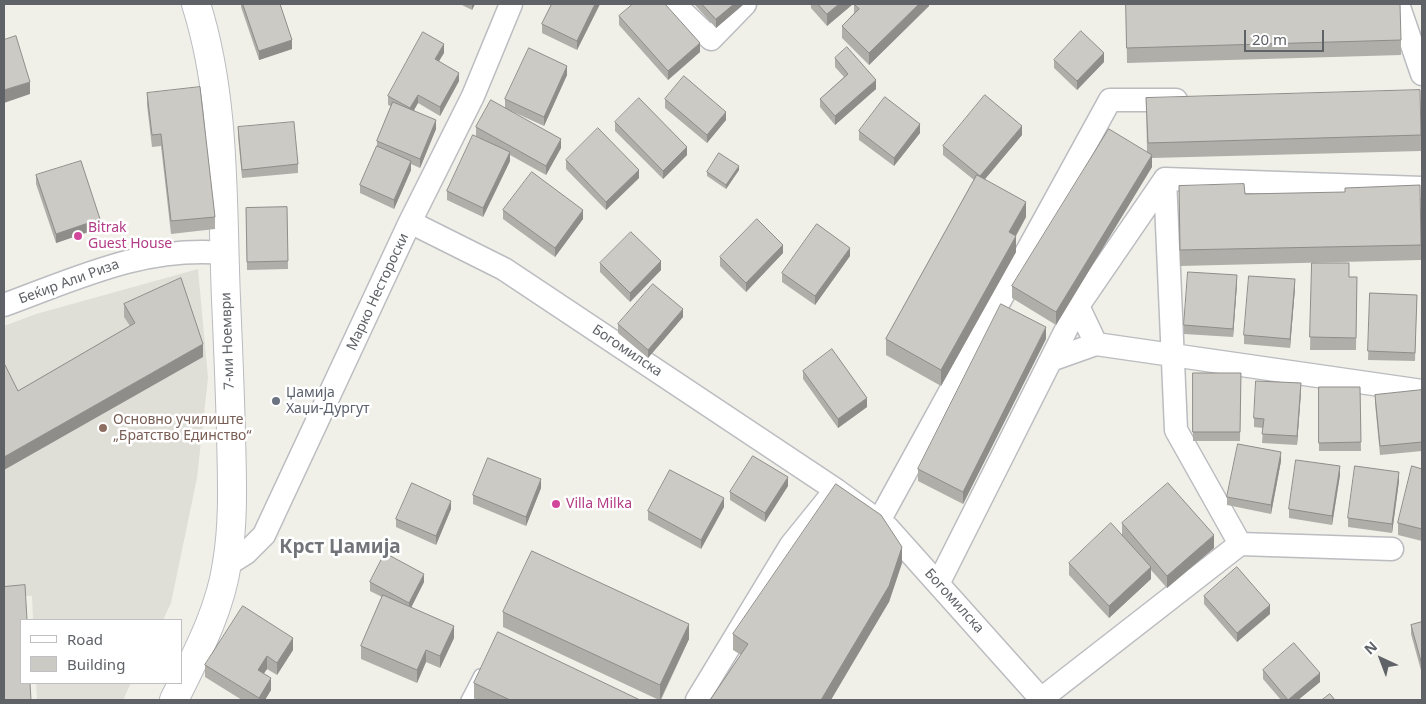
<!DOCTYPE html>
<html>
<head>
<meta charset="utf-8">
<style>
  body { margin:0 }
  #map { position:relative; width:1426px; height:704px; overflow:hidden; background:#f0f0e8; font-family:"Noto Sans",sans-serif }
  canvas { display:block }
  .frame { position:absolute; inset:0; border:5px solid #5f6267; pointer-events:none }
  .legend { position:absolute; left:20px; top:619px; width:162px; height:65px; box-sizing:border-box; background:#fff; border:1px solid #bfc0c2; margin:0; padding:6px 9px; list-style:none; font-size:15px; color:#5f6267 }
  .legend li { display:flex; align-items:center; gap:10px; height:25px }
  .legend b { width:25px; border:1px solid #bfc0c2 }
  .north { position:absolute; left:1356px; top:634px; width:50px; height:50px; -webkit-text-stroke:4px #fff; paint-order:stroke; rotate:317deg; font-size:14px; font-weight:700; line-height:20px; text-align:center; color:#5f6267 }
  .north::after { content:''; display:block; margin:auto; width:18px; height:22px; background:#5f6267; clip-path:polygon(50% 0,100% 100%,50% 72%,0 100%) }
  .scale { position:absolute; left:1244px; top:30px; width:80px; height:22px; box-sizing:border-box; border:2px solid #5f6267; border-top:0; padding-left:6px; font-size:15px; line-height:18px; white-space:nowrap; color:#5f6267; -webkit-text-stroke:4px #fff; paint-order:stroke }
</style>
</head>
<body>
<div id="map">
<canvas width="1426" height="704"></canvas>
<div class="frame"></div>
<ul class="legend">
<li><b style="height:6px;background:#fff"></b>Road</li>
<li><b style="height:14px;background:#cccac5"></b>Building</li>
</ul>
<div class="north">N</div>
<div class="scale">20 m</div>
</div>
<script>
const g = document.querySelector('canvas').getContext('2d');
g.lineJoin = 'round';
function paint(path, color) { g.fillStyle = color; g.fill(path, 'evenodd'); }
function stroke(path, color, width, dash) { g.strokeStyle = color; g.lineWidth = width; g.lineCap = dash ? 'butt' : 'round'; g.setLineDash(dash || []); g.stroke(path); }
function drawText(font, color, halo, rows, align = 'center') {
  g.font = font + ' "Noto Sans",sans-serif'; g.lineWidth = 5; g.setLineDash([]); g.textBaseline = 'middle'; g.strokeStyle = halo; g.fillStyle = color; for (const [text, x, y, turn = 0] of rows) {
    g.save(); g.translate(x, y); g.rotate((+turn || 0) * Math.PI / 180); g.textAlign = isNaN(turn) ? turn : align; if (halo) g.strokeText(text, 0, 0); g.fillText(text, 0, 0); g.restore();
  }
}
const education = new Path2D(`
  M198,269L208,378L197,478L171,603L163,620H33L32,596L4,595V326L36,314Z
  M36,683H131L123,700H37Z`);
const lane = new Path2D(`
  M467,700L480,675`);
const street = new Path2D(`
  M674,4L711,39L745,4
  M1398,4L1422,74
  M1165,179L1176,430L1240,544
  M410,222L504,269L836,490L888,528L1042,700
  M4,305C78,278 143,246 224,253
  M1078,306L1096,344
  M1051,360L1096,344L1422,391
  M879,521L1110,100H1176
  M227,565L246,553L264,535L410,222L473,96L511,4
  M939,582L1078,306L1165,179L1422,188
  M1041,699L1240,544L1392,549
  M697,700L791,545L829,498`);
const secondary = new Path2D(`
  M174,700C195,657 220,612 227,563C234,521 232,478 231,435C230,390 228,345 226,299C222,201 226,98 196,4`);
const wall = new Path2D(`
  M241,4H280L292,49L259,60L241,7Z
  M460,4H475L472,10Z
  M552,4H600L577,50L542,33V24Z
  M694,4H744L716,28Z
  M811,4H853L827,26L811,8Z
  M854,4H929V6L869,65L842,38V26L854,13Z
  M1126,4L1401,40V55L1127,63Z
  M619,16L700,52L668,80L619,25Z
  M444,53L438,61L459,81L440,116L418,103L414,110L436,129L420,168L411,164V170L394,209L360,193V185L377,147V141L391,106L388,105V96Z
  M835,58L876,89L835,125L820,107V99L844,77L835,67Z
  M1054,60L1104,62L1077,90L1054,68Z
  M567,75L544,126L509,110L561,148L546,175L510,155V161L483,217L447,200V191L480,138L476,136V127L505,108V99Z
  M147,93L215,217V229L171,234L161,146L152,147L147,105Z
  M1146,98L1421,135V151L1152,158V167L1056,325L1012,298V286L1147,152Z
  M665,99L726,120L707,143L665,108Z
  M615,122L687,155L663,179L615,131Z
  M238,127L298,164V173L242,178L238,136Z
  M859,131L920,133L894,166L859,140Z
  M1022,135L985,179L1026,217L1016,236V252L941,386L886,355V339L974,180L943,155V146Z
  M566,160L639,178L606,210L566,169Z
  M739,170L726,189L707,176V172Z
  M36,175L100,228L56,243L36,184Z
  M1179,186L1245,194L1421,245V260L1180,266Z
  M287,207L288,269L247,270L246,208Z
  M503,210L583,219L555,257L503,219Z
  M783,253L746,292L720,266V257Z
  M850,256L815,305L782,282V273Z
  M600,263L661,270L630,302L600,272Z
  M1312,263L1349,277H1357L1356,350H1310Z
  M1237,284L1233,337L1184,334V325Z
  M1295,288L1290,348L1244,344V335Z
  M1370,293L1417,295L1415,361L1368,360Z
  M124,304L203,357L18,391L130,326L124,317Z
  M683,317L648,358L618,333V324Z
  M1046,339L963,504L918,481V469Z
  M803,371L867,407L838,428L803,379Z
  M1193,373H1241L1240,441H1193Z
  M1319,387H1360L1361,451H1319Z
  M1422,390V451L1380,455L1375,403V395Z
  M1301,392L1297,445L1262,443L1263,428L1254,427V418Z
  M1281,461L1271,514L1227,505V497Z
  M1422,469V541L1398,535V523Z
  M1340,475L1332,525L1289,518V509Z
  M1399,481L1392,533L1348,527V518Z
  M788,486L765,522L730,500V492Z
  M541,488L526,526L473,504V495Z
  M724,507L701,549L648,520V511Z
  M451,509L436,545L396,527V519Z
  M1122,523L1214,548L1167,588L1151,570V579L1109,618L1069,575V563L1122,535Z
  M902,563L889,602L741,655L733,650V634Z
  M370,582H424L411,607L454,638L440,668L426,662L417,683L361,659V646L382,597L370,591Z
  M1204,596L1270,614L1237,642L1204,604Z
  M503,612L689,639L661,700H659L503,627Z
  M1422,622V674L1411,634V625Z
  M293,650L277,675L267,669L264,673L271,690L265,700H242L205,677V665Z
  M1263,670L1320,682L1298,700H1281L1263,679Z
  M474,683L640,700H478L474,698Z`);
const shadedWall = new Path2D(`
  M472,4H475L472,10Z
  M595,4H600L577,50V41Z
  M734,4H744L716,28V19Z
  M839,4H853L827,26V14Z
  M919,4H929V6L869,65V53Z
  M292,40V49L259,60V51Z
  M700,43V52L668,80V71Z
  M444,44V53L435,68V59Z
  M1104,53V62L1077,90V81Z
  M567,66V75L544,126V117Z
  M459,73V81L440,116V107Z
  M876,80V89L835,125V116Z
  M30,82V94L4,103V90Z
  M418,95V103L410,117V108Z
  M726,112V120L707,143V135Z
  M436,120V129L420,168V159Z
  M920,124V133L894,166V158Z
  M1022,126V135L980,185V176Z
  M561,139V148L546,175V166Z
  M687,147V155L663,179V171Z
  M510,152V161L483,217V208Z
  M1152,155V167L1056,325V312Z
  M411,161V170L394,209V200Z
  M739,166V170L726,189V185Z
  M639,170V178L606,210V202Z
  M1026,202V217L1009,248V232Z
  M583,210V219L555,257V248Z
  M100,219V228L56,243V234Z
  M1016,236V252L941,386V370Z
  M783,245V253L746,292V283Z
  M850,248V256L815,305V296Z
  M661,261V270L630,302V293Z
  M1237,275V284L1233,337V329Z
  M1295,279V288L1290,348V339Z
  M683,309V317L648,358V350Z
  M1046,327V339L963,504V492Z
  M203,344V357L4,470V457Z
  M1301,383V392L1297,445V436Z
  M867,398V407L838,428V419Z
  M1281,452V461L1271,514V505Z
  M1340,466V475L1332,525V516Z
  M1399,472V481L1392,533V524Z
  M788,477V486L765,522V513Z
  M541,479V488L526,526V517Z
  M724,498V507L701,549V540Z
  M451,501V509L436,545V536Z
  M1214,535V548L1167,588V576Z
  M902,547V563L889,602L831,700H821Z
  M1151,567V579L1109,618V606Z
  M424,574V582L409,612V603Z
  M1270,605V614L1237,642V633Z
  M689,624V639L660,700V685Z
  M454,626V638L440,668V656Z
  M293,638V650L277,675V663Z
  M426,650V662L417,683V670Z
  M267,656V669L258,682V670Z
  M1320,673V682L1298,700H1288Z
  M271,678V690L265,700H259V698Z`);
const building = new Path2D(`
  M243,4H280L292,40L259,51Z
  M552,4H595L577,41L542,24Z
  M633,4H665L700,43L668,71L619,16Z
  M702,4H734L716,19Z
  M818,4H839L827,14Z
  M854,4H919L869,53L842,26L859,9Z
  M1126,4H1400L1401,40L1127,48Z
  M1081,31L1104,53L1077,81L1054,60Z
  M423,32L444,44L435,59L459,73L440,107L418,95L410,108L388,96Z
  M16,36L30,82L4,90V40Z
  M847,47L876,80L835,116L820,99L848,74L835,58Z
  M529,48L567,66L544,117L505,99Z
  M684,76L726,112L707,135L665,99Z
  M200,87L215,217L171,221L161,134L152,135L147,93Z
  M1420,90L1421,135L1148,143L1146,98Z
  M985,95L1022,126L980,176L943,146Z
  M885,97L920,124L894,158L859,131Z
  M639,98L687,147L663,171L615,122Z
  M491,100L561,139L546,166L476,127Z
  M393,102L436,120L420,159L377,141Z
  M294,122L298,164L242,170L238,127Z
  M598,128L639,170L606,202L566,160Z
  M1109,129L1152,155L1056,312L1012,286Z
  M473,135L510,152L483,208L447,191Z
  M377,146L411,161L394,200L360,185Z
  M719,153L739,166L726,185L707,172Z
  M81,161L100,219L56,234L36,175Z
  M532,172L583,210L555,248L503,210Z
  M977,175L1026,202L1009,232L1016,236L941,370L886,339Z
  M1244,184L1245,194L1345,192V188L1420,185L1421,245L1180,250L1179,186Z
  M287,207L288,261L247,262L246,208Z
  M757,219L783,245L746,283L720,257Z
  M817,224L850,248L815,296L782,273Z
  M631,232L661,261L630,293L600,263Z
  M1312,263H1349V277H1357L1356,338L1310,337Z
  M1188,272L1237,275L1233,329L1184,325Z
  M1249,276L1295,279L1290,339L1244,335Z
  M181,278L203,344L4,457V363L18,391L135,323L124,304Z
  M653,284L683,309L648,350L618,324Z
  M1370,293L1417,295L1415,353L1368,351Z
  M1001,304L1046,327L963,492L918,469Z
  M832,349L867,398L838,419L803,371Z
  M1193,373H1241L1240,432H1193Z
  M1256,381L1301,383L1297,436L1262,434L1264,419L1254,418Z
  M1319,387H1360L1361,442L1319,443Z
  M1422,390V442L1380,446L1375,395Z
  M1238,444L1281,452L1271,505L1227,497Z
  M753,456L788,477L765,513L730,492Z
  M488,458L541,479L526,517L473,495Z
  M1296,460L1340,466L1332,516L1289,509Z
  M1355,466L1399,472L1392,524L1348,518Z
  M1412,466L1422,469V529L1398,523Z
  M670,470L724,498L701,540L648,511Z
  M412,483L451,501L436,536L396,519Z
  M1168,483L1214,535L1167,576L1122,523Z
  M836,484L881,515L902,547L889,586L821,700H710L748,644L733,634Z
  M1111,523L1151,567L1109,606L1069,563Z
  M532,551L689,624L660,685L503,612Z
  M385,553L424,574L409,603L370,582Z
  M1237,567L1270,605L1237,633L1204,596Z
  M25,585L27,620H21V683H30L31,700H4V587Z
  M383,595L454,626L440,656L426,650L417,670L361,646Z
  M243,606L293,638L277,663L267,656L258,670L271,678L259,698L205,665Z
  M1422,622V665L1411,625Z
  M498,632L640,700H510L474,683Z
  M1294,643L1320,673L1288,700L1263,670Z
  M1330,694L1335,700H1322Z`);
const markers = [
  [78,236,5,"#d1479c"],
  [276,401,5,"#6b7280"],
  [103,428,5,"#8d6e63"],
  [556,504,5,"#d1479c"]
];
const hotelNames = [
  ["Bitrak",88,228],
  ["Guest House",88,244],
  ["Villa Milka",566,504]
];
const streetNames = [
  ["Беќир Али Риза",69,282,-20],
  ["Марко Нестороски",378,292,-65],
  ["7-ми Ноември",228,341,-92],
  ["Богомилска",627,351,34],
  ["Богомилска",954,601,48]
];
const worshipNames = [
  ["Џамија",286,393],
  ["Хаџи-Дургут",286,409]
];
const educationNames = [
  ["Основно училиште",113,420],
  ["„Братство Единство“",113,436]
];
const districtNames = [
  ["Крст Џамија",340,548]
];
paint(education, '#e0dfd7');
stroke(lane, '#babcc0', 14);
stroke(street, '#babcc0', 25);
stroke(secondary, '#b9bbc0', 30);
stroke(lane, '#fff', 11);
stroke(street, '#fff', 22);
stroke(secondary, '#fff', 28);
paint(wall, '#afaea9');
paint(shadedWall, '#8f8d8a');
paint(building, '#cccac5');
stroke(building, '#8f8d8a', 1);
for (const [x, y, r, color] of markers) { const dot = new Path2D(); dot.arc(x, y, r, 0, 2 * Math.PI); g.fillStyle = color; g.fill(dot); stroke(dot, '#fff', 2); }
drawText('14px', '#b23c85', '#fff', hotelNames, 'left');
drawText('14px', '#5f6267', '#fff', streetNames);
drawText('14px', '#5b616d', '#fff', worshipNames, 'left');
drawText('14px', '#785e54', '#fff', educationNames, 'left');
drawText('bold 19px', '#717479', '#fff', districtNames);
</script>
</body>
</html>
